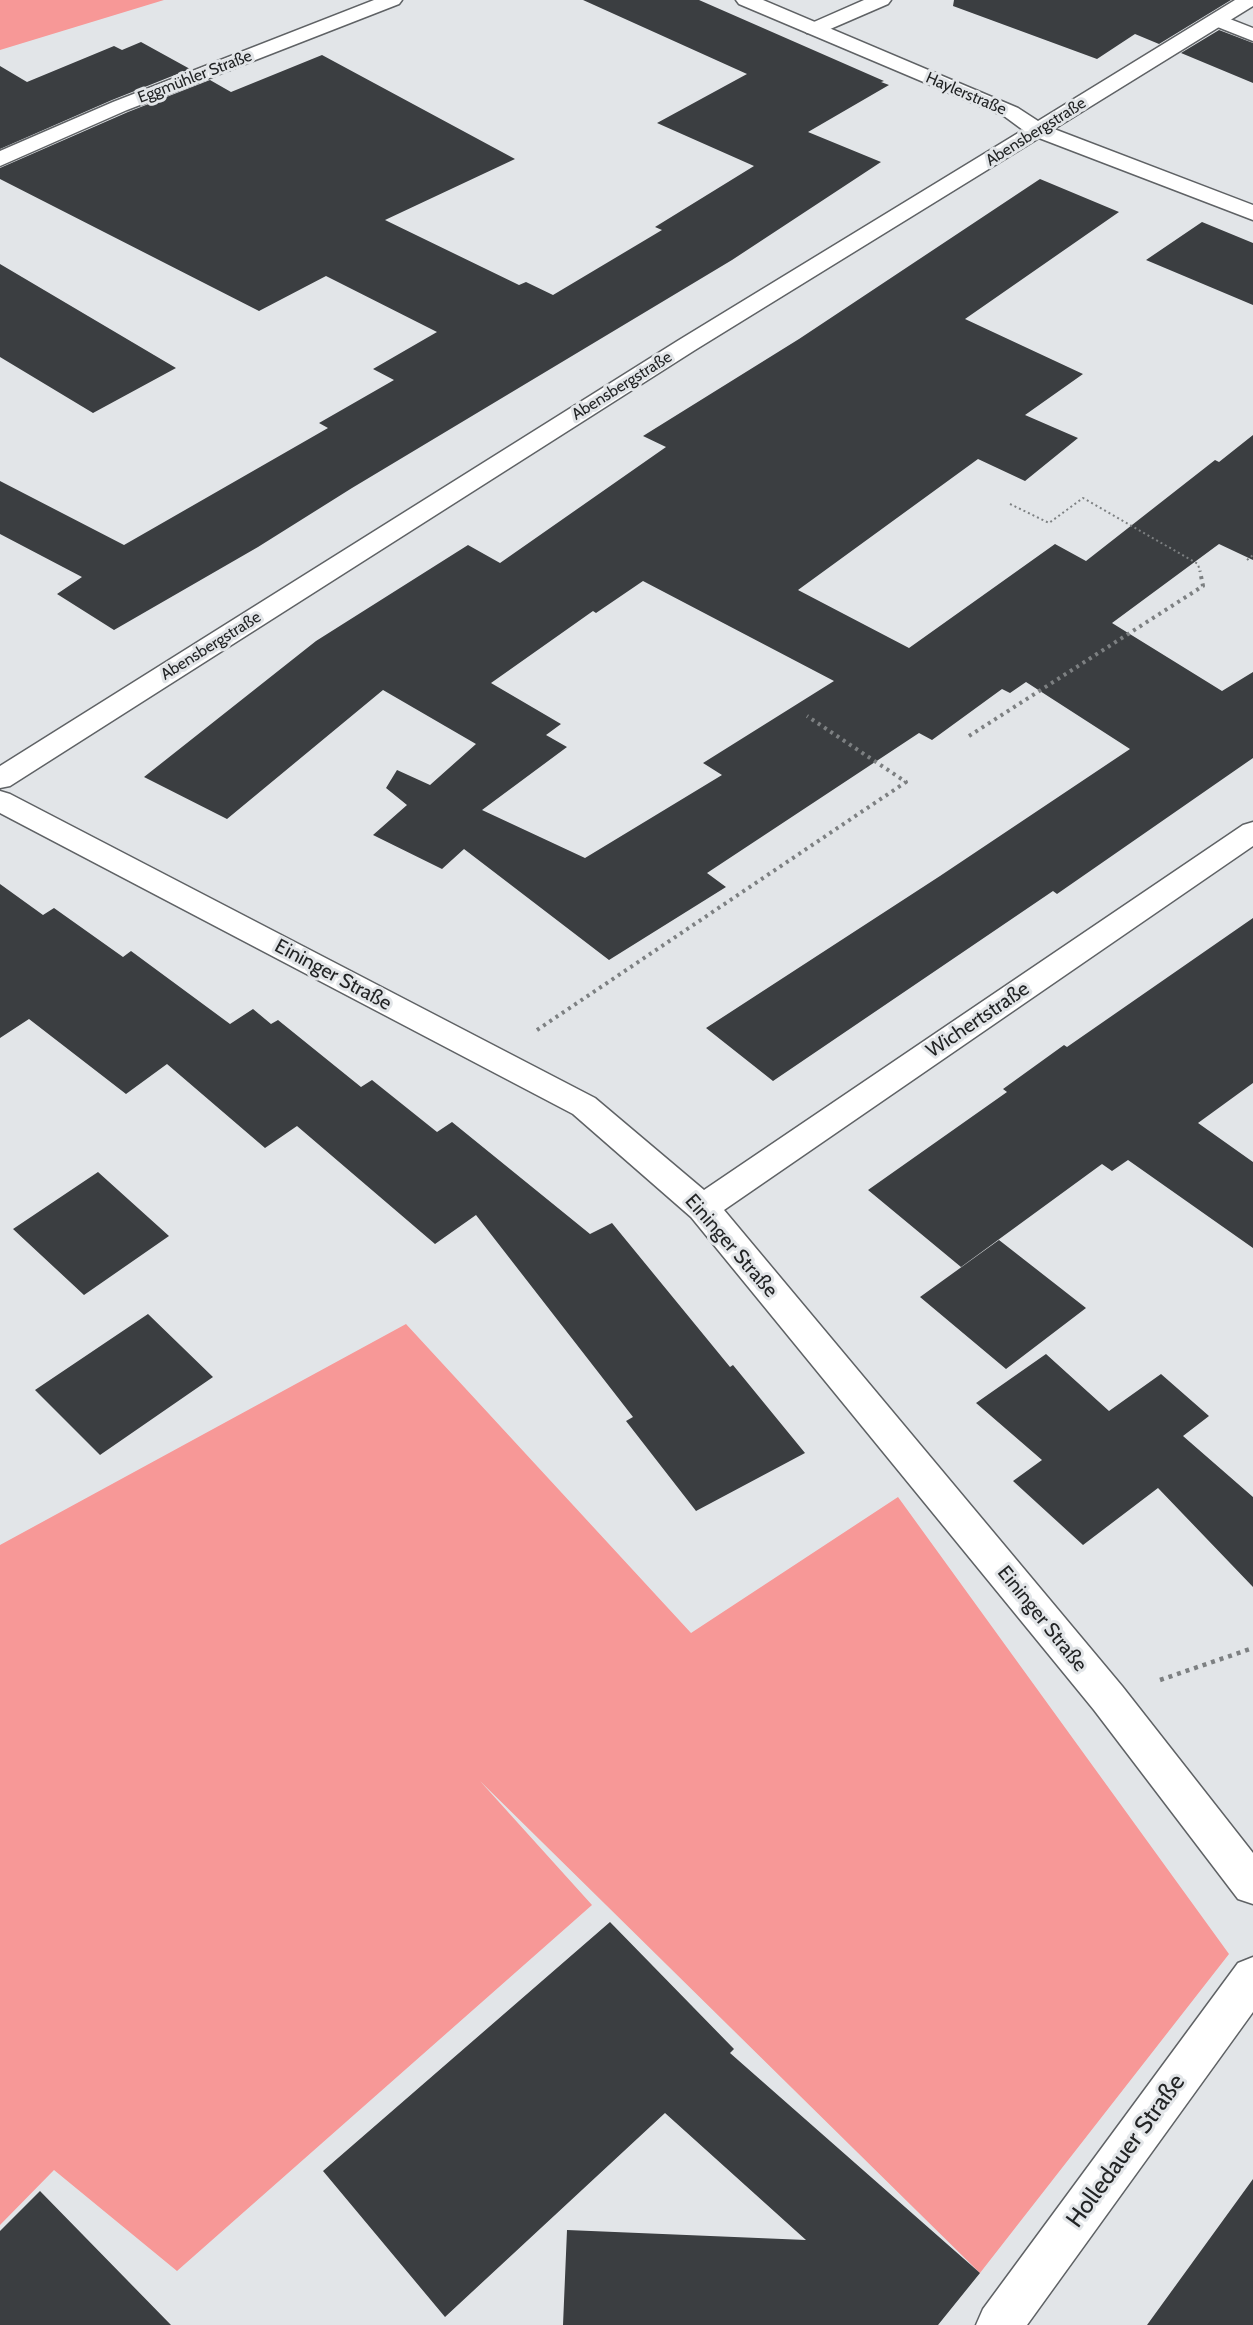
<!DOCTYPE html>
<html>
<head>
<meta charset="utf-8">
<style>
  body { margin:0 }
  canvas { display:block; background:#e2e5e8 }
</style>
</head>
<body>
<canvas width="1253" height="2325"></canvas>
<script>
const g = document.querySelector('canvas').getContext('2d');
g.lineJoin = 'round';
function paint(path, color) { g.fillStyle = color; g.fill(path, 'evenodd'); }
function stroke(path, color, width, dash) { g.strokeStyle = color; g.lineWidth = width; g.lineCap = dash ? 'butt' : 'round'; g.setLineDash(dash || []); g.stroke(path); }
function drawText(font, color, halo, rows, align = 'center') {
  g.font = font + ' Cabin,sans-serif'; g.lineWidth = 6; g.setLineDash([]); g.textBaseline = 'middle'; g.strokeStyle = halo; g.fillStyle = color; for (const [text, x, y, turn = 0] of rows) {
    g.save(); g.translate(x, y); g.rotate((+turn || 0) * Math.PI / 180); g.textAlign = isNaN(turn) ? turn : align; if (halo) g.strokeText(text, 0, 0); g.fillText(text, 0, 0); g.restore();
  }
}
const green = new Path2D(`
  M0,0H164L0,50Z
  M406,1324L691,1633L898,1497L1229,1954L980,2273L480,1781L592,1905L177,2271L54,2170L0,2225V1545Z`);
const building = new Path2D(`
  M583,0H699L884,81L881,82L889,85L808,132L881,162L732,260L352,488L258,547L114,630L57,594L82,577L0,534V481L124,545L328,428L319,423L394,380L373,369L437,332L326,276L259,311L0,179V168L128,112L210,80L231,92L322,55L515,159L385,220L519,285L526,282L553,295L662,230L655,227L754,166L657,123L747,74Z
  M954,0H1231L1159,44L1135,34L1097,59L953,6Z
  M1219,30L1253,43V83L1181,53Z
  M141,42L190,69L112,100L0,149V66L27,82L114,46L122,50Z
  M1040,179L1119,212L965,319L1083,374L1025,415L1078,438L1025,481L978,459L798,590L909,648L1055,544L1086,561L1215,460L1219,462L1253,435V560L1219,544L1112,623L1222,691L1253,672V758L1057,894L1053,891L773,1081L706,1028L940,876L1130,749L1026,682L1010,693L1002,689L932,740L919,733L707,873L726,887L609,960L464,849L442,869L373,835L407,805L386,788L397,770L430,785L476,744L383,690L227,819L144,777L316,641L468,545L500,563L666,447L643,436L799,339ZM643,581L834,681L703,763L722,775L585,858L482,810L567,747L546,735L561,724L491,683L593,611L596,613Z
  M1202,222L1253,243V305L1146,260Z
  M0,264L176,368L93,413L0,357Z
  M0,884L43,915L54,908L123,957L131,951L230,1024L253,1009L271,1024L278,1020L361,1087L372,1080L437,1132L452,1122L590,1234L612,1223L730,1367L733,1365L805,1453L696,1511L626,1421L633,1417L476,1215L435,1244L297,1126L265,1148L167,1064L126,1094L29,1019L0,1038Z
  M1253,918V1083L1198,1123L1253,1162V1248L1128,1160L1112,1171L1102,1164L961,1267L868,1190L1007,1092L1003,1089L1064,1045L1067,1047Z
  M98,1172L169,1236L84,1295L13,1229Z
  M999,1240L1086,1308L1006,1369L920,1297Z
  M148,1314L213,1377L100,1455L35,1390Z
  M1046,1354L1109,1411L1161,1374L1209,1416L1183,1436L1253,1497V1587L1158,1488L1083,1545L1013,1481L1042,1460L976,1403Z
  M610,1922L734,2049L730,2053L980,2273L938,2325H563L567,2230L806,2240L665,2113L445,2317L323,2171Z
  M1253,2179V2325H1147Z
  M40,2191L171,2325H0V2231Z`);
const pathFar2 = new Path2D(`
  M1010,504L1049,523L1083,498L1198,564L1200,572
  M1247,560L1253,555`);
const pathFar1 = new Path2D(`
  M969,736L1203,586L1200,571
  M537,1030L906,782L807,716`);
const path = new Path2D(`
  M1160,1680L1253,1648`);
const lane = new Path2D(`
  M864,0H891L888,4L821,33H807L804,29L807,25Z
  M1217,14L1253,28V41L1210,24L1207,20L1210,16Z`);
const street = new Path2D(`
  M374,0H402L399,4L127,110L0,166V151L113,102Z
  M736,0H763L1018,108L1038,121L1235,0H1253V6L1054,129L1253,205V220L1039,138L695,350L10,786L0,788V766L679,340L1023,130L1004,116L739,4Z
  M0,791L10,794L595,1098L704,1190L1243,825L1253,822V846L724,1210L1122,1686L1253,1853V1904L1238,1899L1094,1710L691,1217L573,1114L0,813Z
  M1253,1957V2012L1027,2325H976L983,2309L1238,1963Z`);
const farStreetnames = [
  ["Eggmühler Straße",195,77,-21],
  ["Haylerstraße",966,94,23],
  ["Abensbergstraße",1036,132,-32],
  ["Abensbergstraße",622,386,-32],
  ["Abensbergstraße",211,646,-32]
];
const streetNames = [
  ["Eininger Straße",333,975,28],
  ["Wichertstraße",978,1020,-34],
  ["Eininger Straße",731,1246,49],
  ["Eininger Straße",1042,1619,51]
];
const nearStreetnames = [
  ["Holledauer Straße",1126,2151,-54]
];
paint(green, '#f79897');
paint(building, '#3b3e41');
stroke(lane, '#5f6265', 3);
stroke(street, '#5f6265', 3);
stroke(pathFar2, '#7d8082', 2, [2, 3]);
stroke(pathFar1, '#7d8082', 4, [3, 4.5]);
stroke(path, '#7d8082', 4.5, [4, 5]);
paint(lane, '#fff');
paint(street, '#fff');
drawText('16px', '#222425', '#e2e5e8', farStreetnames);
drawText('20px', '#222425', '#e2e5e8', streetNames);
drawText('24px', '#222425', '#e2e5e8', nearStreetnames);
</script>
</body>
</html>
